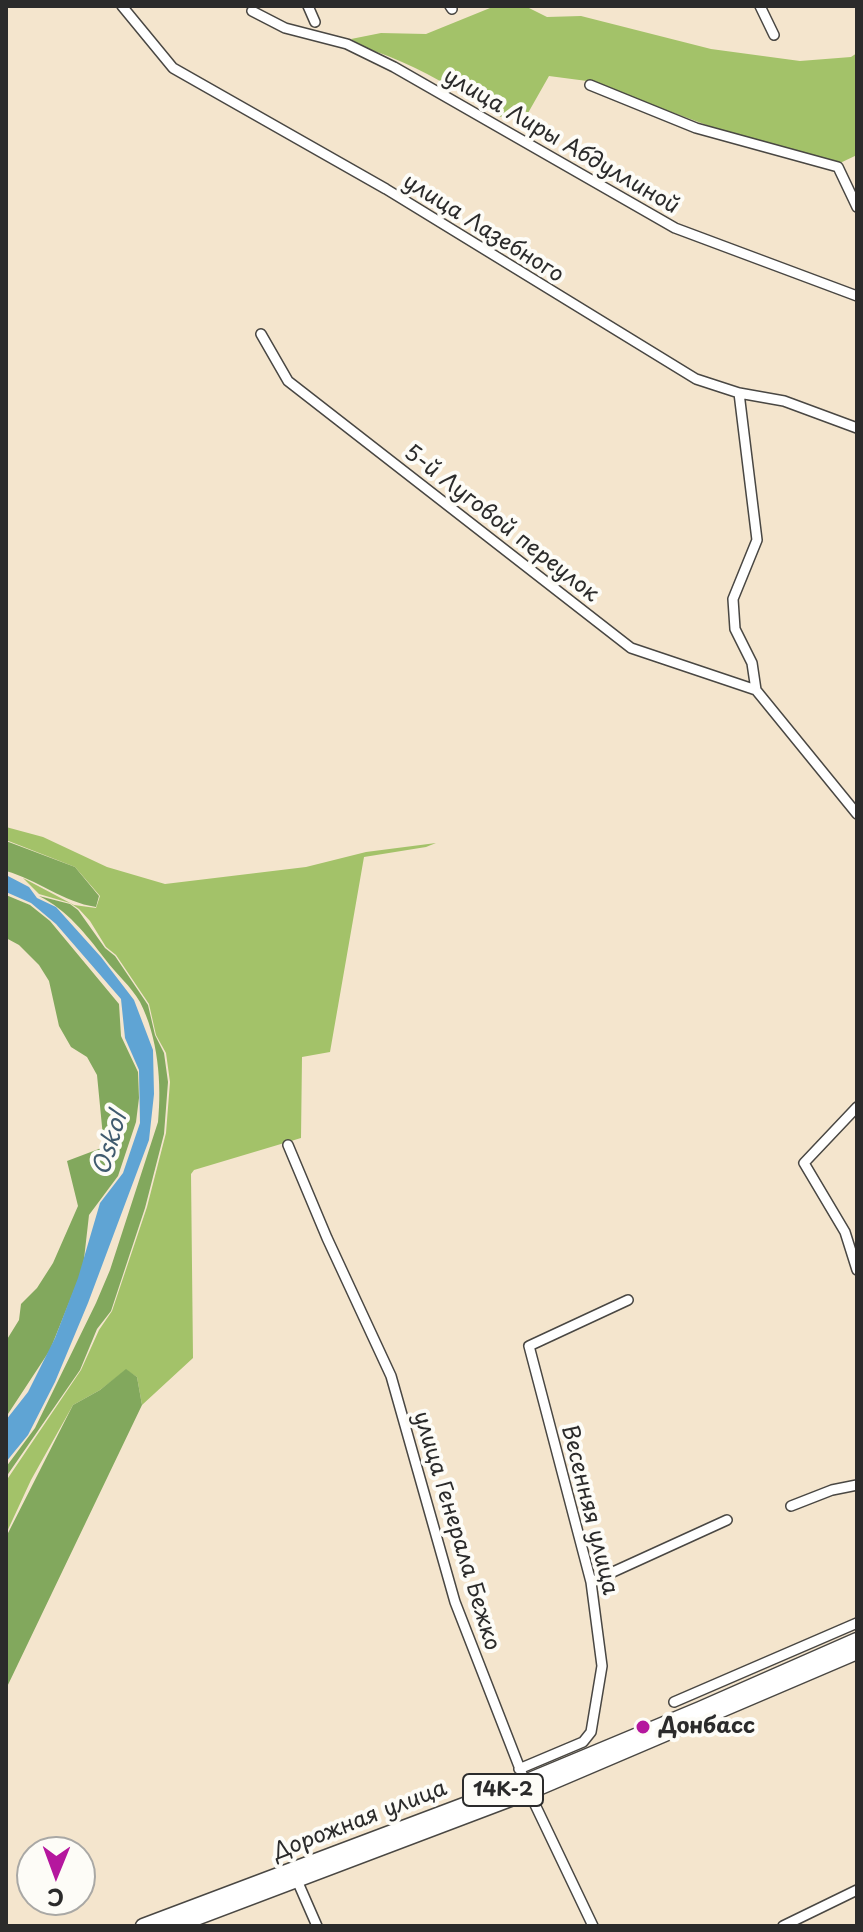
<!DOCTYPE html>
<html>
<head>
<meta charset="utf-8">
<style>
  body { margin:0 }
  #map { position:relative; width:863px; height:1932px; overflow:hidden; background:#f4e5cd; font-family:"Playpen Sans",sans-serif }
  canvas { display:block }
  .frame { position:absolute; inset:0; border:8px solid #2b2b2b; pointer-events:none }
  .north { position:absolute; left:16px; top:1836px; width:80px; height:80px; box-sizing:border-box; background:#fdfcf7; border:2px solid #a9a8a5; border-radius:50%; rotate:181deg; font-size:22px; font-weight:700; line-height:32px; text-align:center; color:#2b2b2b }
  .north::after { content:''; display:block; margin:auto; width:28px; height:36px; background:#b5179e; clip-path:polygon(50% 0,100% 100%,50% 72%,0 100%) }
</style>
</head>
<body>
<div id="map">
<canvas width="863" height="1932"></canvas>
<div class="frame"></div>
<div class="north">С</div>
</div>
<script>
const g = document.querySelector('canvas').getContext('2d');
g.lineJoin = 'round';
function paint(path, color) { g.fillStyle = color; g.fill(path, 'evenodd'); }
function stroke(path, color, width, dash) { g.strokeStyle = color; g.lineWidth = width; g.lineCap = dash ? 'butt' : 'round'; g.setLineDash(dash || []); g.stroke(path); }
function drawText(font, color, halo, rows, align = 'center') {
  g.font = font + ' "Playpen Sans",sans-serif'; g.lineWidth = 8; g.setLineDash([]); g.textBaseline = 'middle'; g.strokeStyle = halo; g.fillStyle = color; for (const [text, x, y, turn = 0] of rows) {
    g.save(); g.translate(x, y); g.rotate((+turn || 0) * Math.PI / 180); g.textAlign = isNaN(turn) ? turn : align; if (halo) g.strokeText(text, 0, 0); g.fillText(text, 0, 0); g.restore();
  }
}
const green = new Path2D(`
  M495,6H525L547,17L581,16L711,49L800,61L851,57L857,53V155L840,163L731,134L587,81L549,76L528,113L514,105L501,117C468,97 436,77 402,62C385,54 367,50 351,39L381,33L426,34Z
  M6,827L43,837L107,867L165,884L306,867L366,852L436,843L426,847L364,857L330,1052L302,1057L301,1138L194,1170L191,1174L193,1358L142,1405L137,1377L126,1370L100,1390L73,1405L31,1480L6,1534V1481L81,1370L99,1330L112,1311L147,1207L166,1133L170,1082L166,1053L156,1035L149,1004L116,955L106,947L90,921L79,909L70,903L39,894L23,878L74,905L96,908L100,896L75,867L6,840Z`);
const forest = new Path2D(`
  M6,841L75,867L99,896L96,907C63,902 38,880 6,871Z
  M6,895L30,905L50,921L119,1004L121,1036L138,1072L139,1098L136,1122L118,1176L89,1215L83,1268L50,1350L6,1417V1341L19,1320L21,1304L37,1288L53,1263L78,1206L67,1161L104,1147L97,1075L87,1057L71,1047L59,1026L49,981L39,965L19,945L6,938Z
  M39,896L70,904L78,910L105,948L115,956L148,1005L155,1035L164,1053L168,1082L164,1134L145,1208L111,1311L97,1329L80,1370L6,1477V1467L35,1428L96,1303L110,1270L158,1122C162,1084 158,1037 140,1002C131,986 116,974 105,959C86,934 67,910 39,896Z
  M126,1369L137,1377L142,1405L6,1689V1537L73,1405L100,1390Z`);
const water = new Path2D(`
  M6,875L29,887L37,898L56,907L101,957L134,1000L153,1050L154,1094L149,1140L88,1303L55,1382L28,1435L6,1462V1420L28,1392L55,1338L78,1278L100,1203L123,1173L140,1123L139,1070L125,1038L121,999L56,924L31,903L6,892Z`);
const street = new Path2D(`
  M122,6L173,68L386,189L696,379L739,393L784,401L857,428
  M308,6L315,22
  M450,6L452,9
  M760,6L774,35
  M252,11L285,28L347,44L394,67L675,228L857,296
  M590,85L696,128L838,167L857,207
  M261,334L288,381L631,648L756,690
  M739,393L757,540L733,599L735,629L752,663L756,690L857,814
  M857,1107L804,1163L845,1232L857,1270
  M288,1145L327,1238L391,1376L455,1602L529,1792L593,1926
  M791,1506L832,1490L857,1485
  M591,1582L727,1520
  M674,1702L857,1623
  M519,1769L583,1742L591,1732L602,1666L591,1582L529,1346L628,1300
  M296,1878L317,1926
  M783,1926L857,1890`);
const primary = new Path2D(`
  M143,1926L525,1782L700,1709L857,1640
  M175,1926L529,1792L857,1652`);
const markers = [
  [643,1727,8,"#b5179e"]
];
const shields = [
  [503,1790,80]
];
const shieldNames = [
  ["14К-2",503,1790]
];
const streetNames = [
  ["улица Лиры Абдуллиной",561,142,30],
  ["улица Лазебного",483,229,32],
  ["5-й Луговой переулок",501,524,38],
  ["Весенняя улица",589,1510,76],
  ["улица Генерала Бежко",456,1531,73],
  ["Дорожная улица",360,1821,-21]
];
const poiNames = [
  ["Донбасс",659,1727]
];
const waterNames = [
  ["Oskol",111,1144,-73]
];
paint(green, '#a3c269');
paint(forest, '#82a85d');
paint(water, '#5fa4d4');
stroke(street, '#494743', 12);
stroke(primary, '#494743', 17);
stroke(street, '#fff', 9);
stroke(primary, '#fff', 14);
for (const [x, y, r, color] of markers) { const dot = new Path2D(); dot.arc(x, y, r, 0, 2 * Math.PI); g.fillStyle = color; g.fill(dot); stroke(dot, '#fdfcf7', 3); }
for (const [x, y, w] of shields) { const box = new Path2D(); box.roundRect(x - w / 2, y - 16, w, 32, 6); g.fillStyle = '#fdfcf7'; g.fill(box); stroke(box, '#2b2b2b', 2); }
drawText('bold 20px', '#2b2b2b', null, shieldNames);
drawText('22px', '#2b2b2b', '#fdfcf7', streetNames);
drawText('bold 22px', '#2b2b2b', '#fdfcf7', poiNames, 'left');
drawText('italic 24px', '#405b6f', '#fdfcf7', waterNames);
</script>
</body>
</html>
